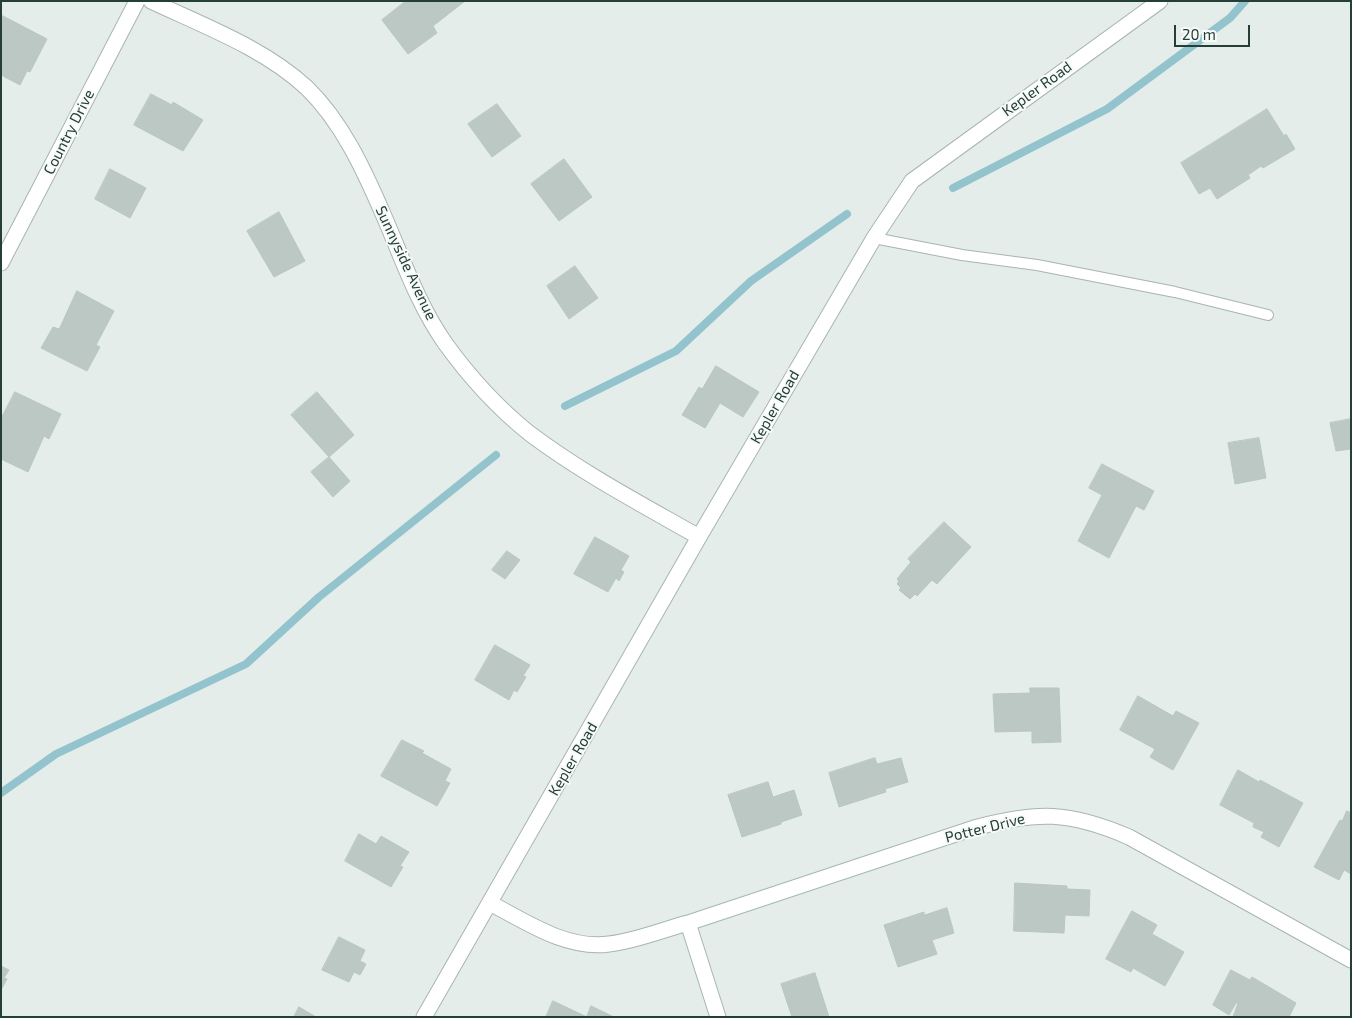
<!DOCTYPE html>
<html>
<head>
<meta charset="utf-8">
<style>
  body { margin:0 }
  #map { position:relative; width:1352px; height:1018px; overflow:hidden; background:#e5edea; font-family:"Exo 2",sans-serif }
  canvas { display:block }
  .frame { position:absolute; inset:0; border:2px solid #263e38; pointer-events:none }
  .scale { position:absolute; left:1174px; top:25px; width:76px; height:22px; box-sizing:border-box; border:2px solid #263e38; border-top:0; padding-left:6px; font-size:15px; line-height:18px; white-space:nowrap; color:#263e38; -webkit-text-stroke:4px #f6faf8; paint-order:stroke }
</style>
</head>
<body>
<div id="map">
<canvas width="1352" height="1018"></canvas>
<div class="frame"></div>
<div class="scale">20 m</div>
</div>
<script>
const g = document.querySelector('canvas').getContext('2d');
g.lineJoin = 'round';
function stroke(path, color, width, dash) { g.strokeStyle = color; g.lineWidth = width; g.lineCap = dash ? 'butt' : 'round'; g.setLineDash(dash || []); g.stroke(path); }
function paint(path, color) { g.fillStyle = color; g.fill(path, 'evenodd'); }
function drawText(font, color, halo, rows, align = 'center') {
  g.font = font + ' "Exo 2",sans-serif'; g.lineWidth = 4; g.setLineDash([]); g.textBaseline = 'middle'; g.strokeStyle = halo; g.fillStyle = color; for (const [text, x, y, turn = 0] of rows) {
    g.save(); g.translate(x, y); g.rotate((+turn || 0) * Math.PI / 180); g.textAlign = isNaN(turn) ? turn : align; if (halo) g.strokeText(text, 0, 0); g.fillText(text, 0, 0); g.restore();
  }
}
const stream = new Path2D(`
  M953,188L1107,109L1230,18L1245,1
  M565,406L676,351L751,281L847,214
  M1,793L56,754L246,664L319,597L496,455`);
const building = new Path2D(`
  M406,1H465L433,26L437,33L408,54L382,20Z
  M3,16L47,39L30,72L27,71L20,85L1,75V21Z
  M151,94L172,105L173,102L203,120L183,151L134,125Z
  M497,104L521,136L492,157L468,124Z
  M1267,109L1284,136L1286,134L1295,149L1263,168L1261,166L1248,175L1250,178L1217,199L1210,188L1199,194L1181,163Z
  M564,159L592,197L559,221L531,184Z
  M110,169L146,188L130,218L95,199Z
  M279,212L305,261L274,277L247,231Z
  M575,266L598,298L569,319L547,286Z
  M77,291L114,311L96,345L100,347L87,371L41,348L53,327L59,329Z
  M716,366L759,392L743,417L720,403L705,428L682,415L699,387L702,389Z
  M15,392L61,414L49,439L44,436L28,472L1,459V419Z
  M317,392L354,435L329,457L291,415Z
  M1351,419V449L1336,451L1330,423Z
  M1259,438L1266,478L1235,484L1228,443Z
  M329,457L350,481L333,497L311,472Z
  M1102,464L1154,491L1144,510L1136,506L1109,558L1078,541L1102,495L1089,488Z
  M944,522L971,547L937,584L932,580L917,596L915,594L910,599L899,590L901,588L897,584L899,581L897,579L911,562L908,559Z
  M595,537L629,556L621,570L624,572L619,581L616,578L608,592L574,574Z
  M507,551L520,560L505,579L492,570Z
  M495,645L530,665L523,676L526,677L517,692L514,690L509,700L475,680Z
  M1030,688H1059L1061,742L1032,743V731L995,732L993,694L1030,693Z
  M1138,696L1173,716L1176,711L1199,723L1173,770L1150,757L1155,749L1120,730Z
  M402,740L424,751L422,753L451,769L445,781L450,783L437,806L381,776Z
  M875,758L877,764L901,758L908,782L885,789L886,792L839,807L829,773Z
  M1238,770L1259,782L1260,780L1303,803L1279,847L1261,837L1264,832L1253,827L1254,823L1220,805Z
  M768,782L773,797L794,790L802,815L781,822V824L742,837L728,795Z
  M1347,811L1351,813V874L1344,870L1339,880L1314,867L1340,820L1342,821Z
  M359,834L376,844L381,836L409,852L400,866L403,867L391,887L345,861Z
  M1015,883L1067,886V889L1090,890L1089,916L1065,915L1064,933L1014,931Z
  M947,908L954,933L932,940L937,954L898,967L884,925L924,912V915Z
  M1132,911L1157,925L1152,934L1184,952L1165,986L1133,968L1131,972L1106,959Z
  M339,937L365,950L360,961L366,964L360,975L354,972L349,982L322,970Z
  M1,966L9,970L4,978L7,979L1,990Z
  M1231,970L1250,980L1252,977L1296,1003L1289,1017H1233L1238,1003H1236L1229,1015L1213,1005Z
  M815,973L829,1017H792L781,984Z
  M553,1001L587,1017H546Z
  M591,1006L614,1017H587Z
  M299,1007L316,1017H294Z`);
const service = new Path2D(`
  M874,238L962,255L1037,265L1175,292L1268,315`);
const minor = new Path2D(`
  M151,1C204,26 264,48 307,88C342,122 364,170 383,214C402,257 417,303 445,343C468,375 498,408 529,433C582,473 641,504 699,537
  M1,263L137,1
  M490,903C526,922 567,950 609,944C636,941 662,930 688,923L718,1017
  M688,923L974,828C1037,811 1069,811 1129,837L1351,960
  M424,1017L699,537L874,238L912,181L1160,1`);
const streetNames = [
  ["Kepler Road",1037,89,-36],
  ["Country Drive",69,132,-63],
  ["Sunnyside Avenue",406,263,65],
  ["Kepler Road",775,407,-60],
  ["Kepler Road",573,759,-60],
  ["Potter Drive",985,828,-14]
];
stroke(stream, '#93c3cd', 8);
paint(building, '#bbc8c3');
stroke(building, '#b8c6c1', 1);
stroke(service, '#a8b5b1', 12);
stroke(minor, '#a8b5b1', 17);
stroke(service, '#fff', 10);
stroke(minor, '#fff', 15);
drawText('15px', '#263e38', '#f6faf8', streetNames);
</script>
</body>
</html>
